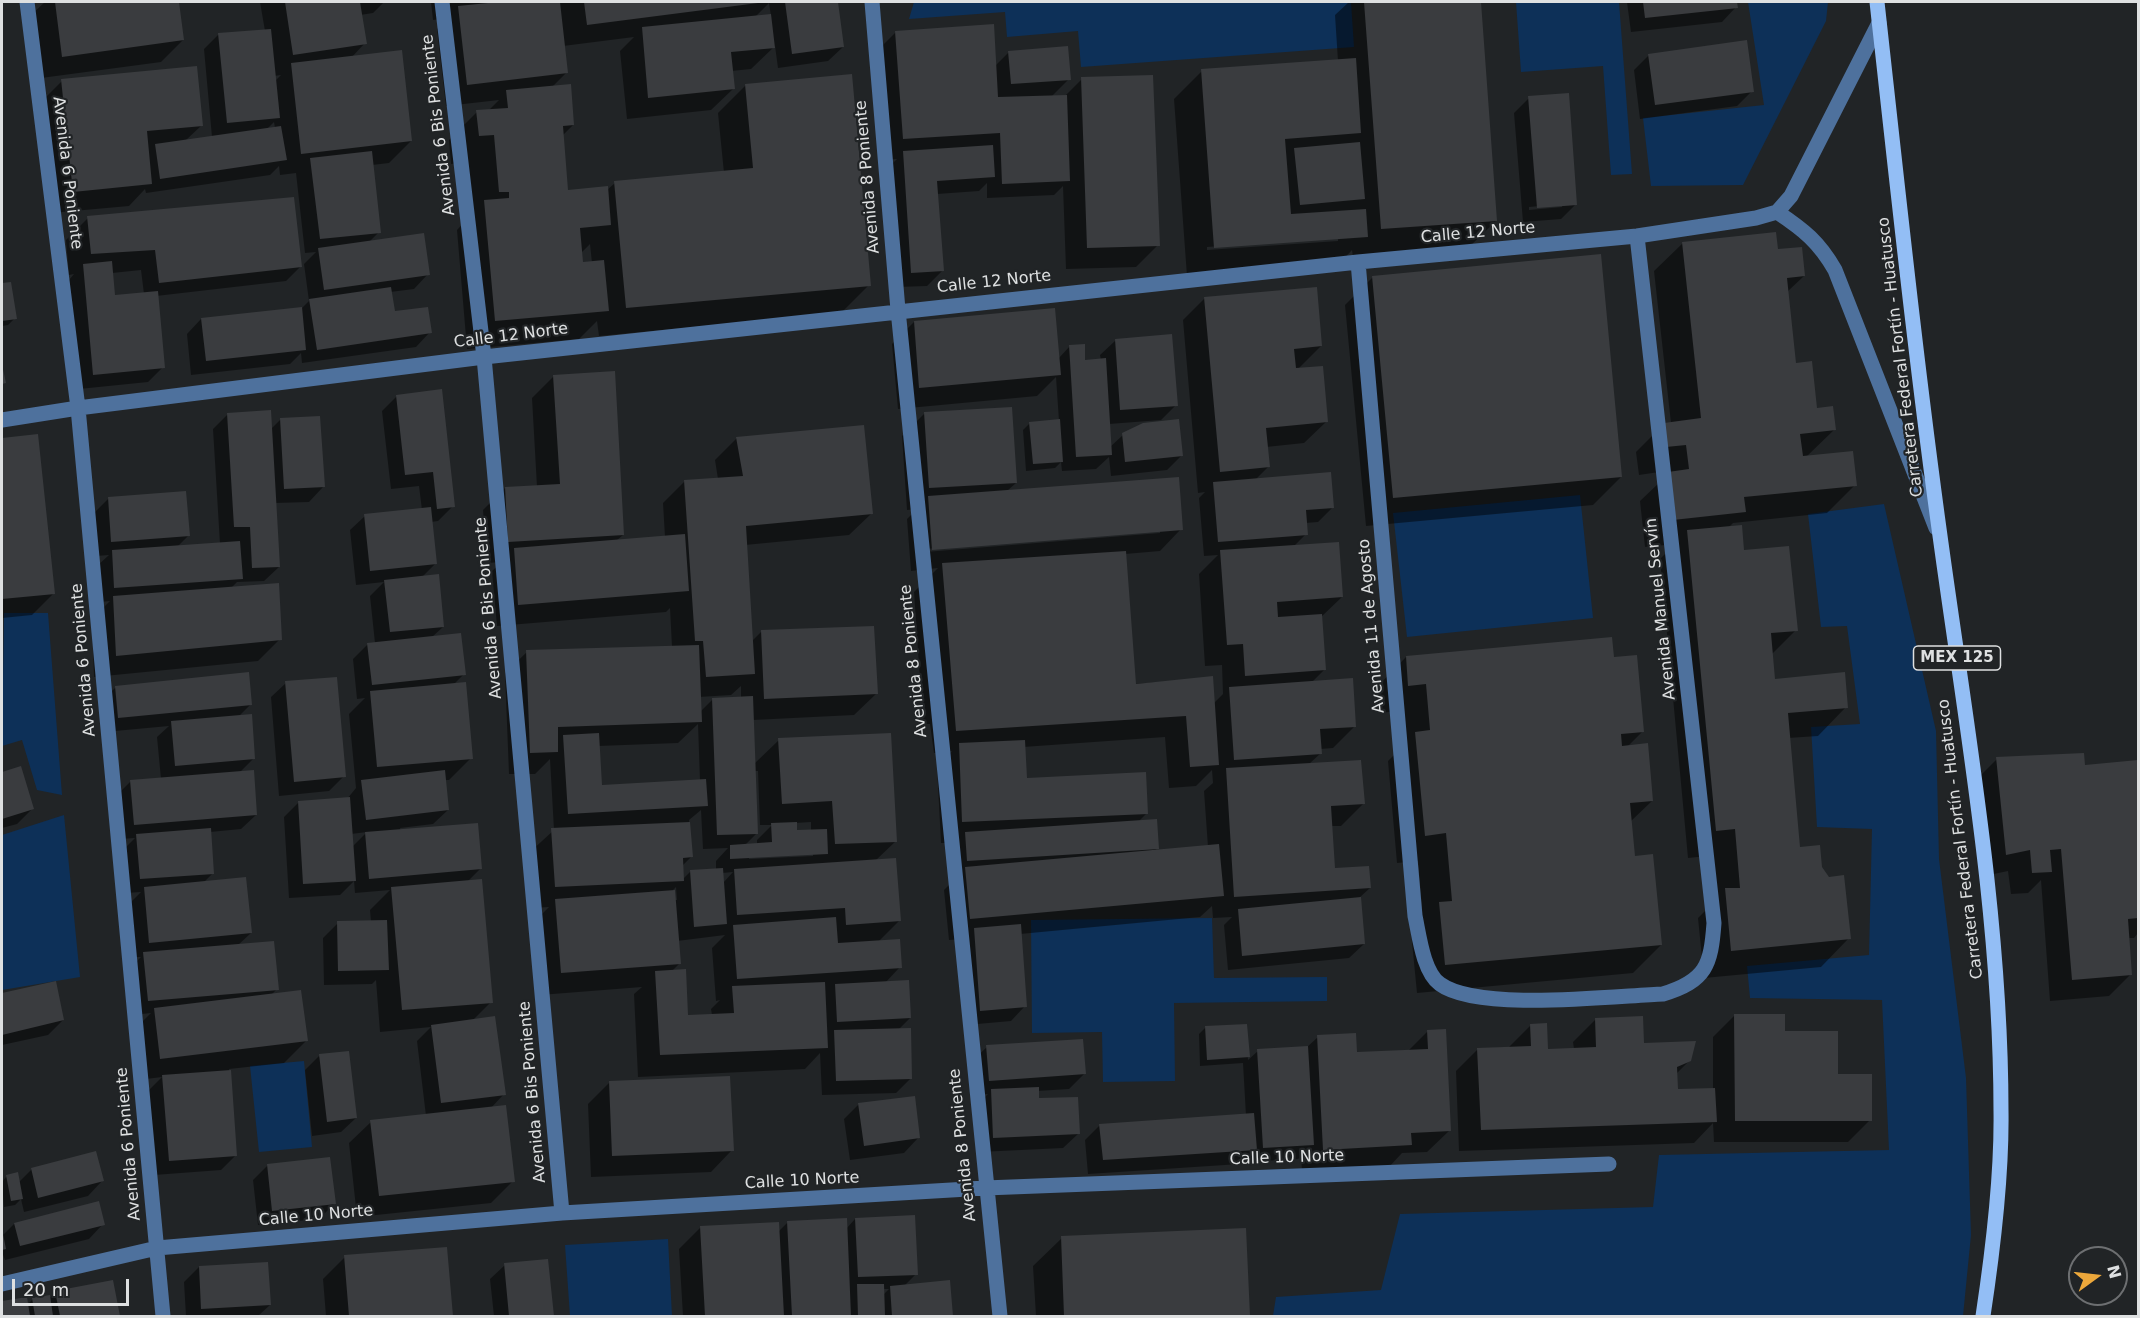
<!DOCTYPE html>
<html>
<head>
<meta charset="utf-8">
<style>
  body { margin:0 }
  #map { position:relative; width:2140px; height:1318px; overflow:hidden; background:#212426; font-family:"DejaVu Sans",sans-serif }
  canvas { display:block }
  .frame { position:absolute; inset:0; border:3px solid #dee0e1; pointer-events:none }
  .north { position:absolute; left:2068px; top:1246px; width:60px; height:60px; box-sizing:border-box; background:#212426; border:2px solid #6d6f71; border-radius:50%; rotate:75deg; font-size:16px; font-weight:700; line-height:24px; text-align:center; color:#dee0e1 }
  .north::after { content:''; display:block; margin:auto; width:21px; height:27px; background:#eda83b; clip-path:polygon(50% 0,100% 100%,50% 72%,0 100%) }
  .scale { position:absolute; left:12px; top:1279px; width:117px; height:27px; box-sizing:border-box; border:3px solid #dee0e1; border-top:0; padding-left:8px; font-size:18px; line-height:21px; white-space:nowrap; color:#dee0e1; -webkit-text-stroke:4px #212426; paint-order:stroke }
</style>
</head>
<body>
<div id="map">
<canvas width="2140" height="1318"></canvas>
<div class="frame"></div>
<div class="north">N</div>
<div class="scale">20 m</div>
</div>
<script>
const g = document.querySelector('canvas').getContext('2d');
g.lineJoin = 'round';
function paint(path, color) { g.fillStyle = color; g.fill(path, 'evenodd'); }
function stroke(path, color, width, dash) { g.strokeStyle = color; g.lineWidth = width; g.lineCap = dash ? 'butt' : 'round'; g.setLineDash(dash || []); g.stroke(path); }
function drawText(font, color, halo, rows, align = 'center') {
  g.font = font + ' "DejaVu Sans",sans-serif'; g.lineWidth = 4.5; g.setLineDash([]); g.textBaseline = 'middle'; g.strokeStyle = halo; g.fillStyle = color; for (const [text, x, y, turn = 0] of rows) {
    g.save(); g.translate(x, y); g.rotate((+turn || 0) * Math.PI / 180); g.textAlign = isNaN(turn) ? turn : align; if (halo) g.strokeText(text, 0, 0); g.fillText(text, 0, 0); g.restore();
  }
}
const green = new Path2D(`
  M914,2H1351L1354,47L1081,67L1078,31L1007,37L1005,12L909,19Z
  M1516,2H1619L1632,174L1611,175L1603,66L1521,72Z
  M1748,2H1828L1826,21L1743,185L1651,186L1643,118L1764,105Z
  M1580,495L1593,618L1407,637L1393,513Z
  M1884,504L1936,731L1939,859L1966,1078L1971,1235L1963,1316H1273L1276,1297L1381,1290L1400,1214L1653,1207L1659,1155L1889,1150L1882,1000L1750,998L1747,966L1869,955L1872,829L1817,827L1811,727L1860,724L1847,626L1821,627L1808,514Z
  M4,613H48L62,795L37,790L22,740L2,746Z
  M64,815L80,977L2,990V835Z
  M1212,918L1214,978L1327,977V1001L1174,1003L1175,1081L1103,1082L1102,1032L1032,1033L1031,920Z
  M304,1061L312,1147L259,1152L250,1066Z
  M668,1239L672,1316H570L565,1245Z`);
const shadow = new Path2D(`
  M45,2H177L183,40L161,62L41,78L32,14Z
  M260,2H384L373,13L360,15L365,43L351,58L411,141L389,163L372,165L379,232L369,242L428,274L414,289L390,292L394,313L430,332L416,347L302,363L301,353L290,364L191,375L187,334L201,319L301,309L309,301L304,264L316,252L305,253L296,173L280,175L279,166L270,175L146,193L145,189L129,206L51,213L40,103L62,81L202,125L185,141L212,137L204,49L218,35L265,31ZM281,75L274,82V76ZM274,122L275,128L266,130Z
  M431,2H837L843,47L828,61L778,68L775,46L751,69L731,71L733,89L711,110L627,119L620,51L634,37L563,46L566,73L551,88L573,125L562,136L567,191L607,190L615,183L724,173L718,113L746,85L869,285L841,313L599,336L597,321L579,339L467,349L457,230L471,215L467,162L451,164L449,140L477,112L488,111L499,100L446,106L437,29L448,18L433,20ZM769,3L771,16L755,17ZM590,244L592,263L582,264L581,253Z
  M1349,2H1479L1496,221L1467,249L1353,257L1352,250L1338,265L1187,276L1174,99L1202,71L1338,61L1335,15ZM1338,238V241L1207,250V247Z
  M1627,2H1736V7L1722,22L1631,32Z
  M896,32L995,66L1009,52L1069,79L1052,96H1065L1082,79L1158,245L1136,267L1066,269L1063,186L1054,195L987,198V183L979,191L937,194L942,271L927,286L897,287L889,167L897,159L881,160L874,54Z
  M1649,55L1752,91L1737,106L1640,119L1634,70Z
  M1529,98L1576,204L1561,219L1523,222L1514,113ZM1562,204V207L1529,210V207Z
  M88,218L301,266L286,281L156,296L163,367L148,382L79,389L69,280L74,274L69,275L66,240ZM141,270L144,294L114,297L112,273Z
  M1683,243L1777,251L1804,276L1787,292L1795,365L1816,409L1835,429L1806,457L1855,485L1827,513L1733,523L1729,527L1796,630L1771,655L1774,680L1846,707L1818,736L1788,738L1799,848L1821,868L1849,938L1821,967L1704,978L1698,918L1712,904L1707,856L1688,858L1660,559L1675,544L1645,547L1640,501L1660,482L1659,472L1639,475L1636,452L1664,424L1671,423L1654,271Z
  M1373,277L1621,477L1593,505L1366,526L1345,305Z
  M10,284L15,318L8,325L2,326V285Z
  M1205,298L1321,346L1297,370L1326,422L1304,443L1266,447L1268,467L1255,480L1333,507L1318,522L1305,523L1306,534L1293,547L1342,597L1320,618L1324,670L1312,682L1355,726L1333,748L1320,749L1321,753L1309,764L1363,804L1341,826H1331L1334,870L1370,888L1359,898L1364,944L1349,958L1228,970L1224,925L1232,917L1213,918L1212,906L1200,917L1020,934L1025,1006L1011,1021L966,1025L965,939L949,940L944,890L960,874L956,843H941L937,766L952,751L934,753L930,724H923L914,592L938,568L911,571L907,519L917,509L907,510L902,436L924,414L1016,483L1007,491L1181,529L1160,551L1125,554L1134,684L1212,678L1213,704L1223,694L1222,665L1205,666L1199,574L1218,555L1204,556L1199,498L1205,492L1198,493L1183,320ZM1160,530V533L925,552V549ZM1165,737L1169,788L1196,786L1212,770L1213,783L1204,791L1208,847L1154,851L1158,848L1138,822L1146,814L1025,779L1023,747Z
  M914,322L1058,359L1070,346L1084,361L1101,360L1100,355L1115,341L1176,405L1161,420L1109,424L1110,447L1123,435L1182,455L1167,470L1111,476L1109,457L1096,469L1062,471L1061,462L1055,468L1026,471L1023,430L1030,423L1059,421L1056,377L1037,396L898,409L892,344Z
  M554,376L623,535L616,541L665,537L663,503L685,481L718,479L715,460L737,438L871,514L849,535L745,545L751,642L761,632L876,694L854,715L753,720L754,764L779,740L896,841L875,861L900,920L878,942L900,967L885,983L910,1018L898,1030L911,1078L896,1093L822,1095L820,1053L805,1069L638,1077L634,994L642,987L540,995L534,922L549,907L533,908L530,852L554,830L550,759L535,774H509L505,673L527,652L672,647L670,608L666,612L497,626L492,571L502,562L487,563L483,510L505,488L537,487L532,398ZM741,686V698L713,699L700,712L699,697L731,695ZM698,724L700,781L601,787L598,746L678,743ZM755,771H758L760,825H772L757,840V845H745L757,833ZM701,810L703,849L728,848L716,861V870L691,871L683,879L682,866L691,857L689,820ZM811,822V831L796,832L795,823ZM813,853V856L749,859V856ZM733,872L723,883L722,873ZM676,887L677,900H674L673,890ZM725,935L712,948L716,1001L720,1000L711,1009L712,1015L687,1016L671,972L679,964L677,941Z
  M397,396L453,506L438,521L431,522L435,564L422,577L443,627L432,637L464,674L453,685L471,758L449,780H444L448,810L433,824L400,828L401,831L480,869L467,882L491,1002L472,1021L504,1094L490,1109L513,1181L491,1203L357,1217L349,1143L371,1122L426,1116L417,1041L431,1027L380,1032L376,980L372,984L324,985L323,938L338,923L371,922L370,910L390,890L355,893L354,881L340,895L289,898L284,817L299,802L347,799L356,788L349,714L365,698L357,699L353,659L368,644L375,643L370,596L384,582L356,585L350,530L365,516L422,510L419,486L391,489L382,411ZM367,832L352,847L351,834Z
  M228,414L271,429L281,419L323,487L309,502L275,503L279,567L264,581L237,582L231,588L280,639L258,661L94,677L92,619L110,601L100,602L97,566L109,555L96,556L94,513L109,498L188,536L177,547L220,544L213,429Z
  M37,436L54,593L32,615L2,618V439Z
  M1406,657L1612,658L1642,732L1627,747L1652,801L1630,822L1634,858L1661,945L1633,973L1417,993L1411,932L1423,920L1418,861L1397,863L1388,761L1401,748L1398,711L1380,713L1378,686Z
  M286,683L344,776L329,791L279,796L271,697Z
  M115,688L251,704L238,717L254,758L239,773L256,815L241,829L210,832L213,873L203,883L251,933L237,946L277,989L271,995L306,1041L284,1063L229,1069L236,1155L221,1170L154,1175L148,1091L162,1077L138,1080L133,1031L151,1013L133,1015L129,969L141,957H135L130,903L141,892L125,893L122,851L135,838L120,839L116,796L131,781L161,779L157,737L169,726L104,732L101,702Z
  M1997,759L2083,766L2138,762V933L2134,938H2128L2131,974L2109,996L2050,1001L2041,880L2028,893L2011,894L2008,871L1984,876L1975,781Z
  M20,768L32,809L17,824L2,828V773Z
  M54,983L63,1020L48,1035L2,1045V994Z
  M1735,1015L1783,1033L1837,1076L1870,1120L1848,1142H1714L1713,1123L1694,1143L1459,1151L1456,1071L1478,1049L1509,1047L1531,1025L1547,1050L1574,1049L1573,1042L1595,1020L1643,1045L1690,1060L1676,1074V1091L1713,1090V1037Z
  M1246,1026L1248,1060L1258,1051L1306,1048L1318,1037L1356,1054L1407,1052L1428,1031L1449,1131L1427,1152L1402,1153L1389,1167L1302,1171L1301,1156L1298,1159L1248,1162V1157L1240,1164L1088,1174L1085,1140L1100,1125L1246,1116L1243,1063L1200,1066L1199,1034L1206,1027Z
  M987,1047L1084,1074L1069,1089L1037,1091L1038,1100L1078,1134L1063,1148L979,1152L977,1105L988,1094L975,1095L972,1061Z
  M319,1056L356,1118L341,1132L312,1136L305,1070Z
  M610,1082L732,1150L711,1172L591,1177L588,1104Z
  M859,1104L918,1138L904,1153L850,1160L844,1119Z
  M268,1165L334,1204L319,1219L258,1225L253,1180Z
  M32,1169L102,1181L88,1196L24,1212L21,1199L15,1205L4,1207L2,1182L6,1177L18,1183Z
  M855,1219L916,1274L904,1286L949,1282L952,1316H683L679,1249L701,1227L778,1232L788,1222L846,1229ZM882,1289H889L883,1295Z
  M14,1224H103L89,1239L5,1260L2,1252V1230V1236Z
  M1245,1230L1248,1316H1036L1033,1266L1062,1238Z
  M446,1248L451,1316H326L323,1279L345,1257Z
  M547,1261L552,1316H494L490,1279L505,1265Z
  M199,1267L270,1305L258,1316H186L184,1282Z
  M112,1282L118,1316H2V1303L26,1298L27,1305L33,1299H49L55,1292Z`);
const building = new Path2D(`
  M55,2H179L184,40L62,57Z
  M285,2H360L367,44L293,55Z
  M498,2H560L568,73L467,85L458,6Z
  M584,2H758V3L587,25Z
  M785,2H838L844,47L792,54Z
  M1364,2H1481L1497,221L1381,229Z
  M1643,2H1737L1738,8L1645,18Z
  M771,14L775,48L731,52L735,89L648,98L642,27Z
  M994,24L998,97L1067,95L1070,181L1002,184L1000,133L903,139L895,31Z
  M271,29L280,118L227,123L218,33Z
  M1747,40L1754,92L1655,105L1648,54Z
  M1068,46L1071,80L1011,84L1008,51Z
  M402,50L412,141L301,154L291,63Z
  M1356,58L1361,133L1285,139L1291,214L1366,209L1368,237L1214,248L1201,69Z
  M197,66L203,126L147,131L152,184L73,192L61,79Z
  M852,74L871,286L626,308L614,181L753,168L745,84Z
  M1153,75L1160,246L1087,248L1081,77Z
  M571,84L574,125L563,126L568,190L608,186L611,225L580,228L583,262L604,260L609,311L495,321L484,200L509,198V192H499L494,135L479,136L476,110L508,108L506,90Z
  M1569,93L1577,205L1537,208L1528,96Z
  M281,126L287,160L160,179L155,144Z
  M1360,142L1365,199L1300,205L1294,148Z
  M993,145L995,177L937,181L944,271L911,273L903,151Z
  M372,151L381,233L320,239L310,158Z
  M294,197L302,267L159,283L155,250L91,254L87,216Z
  M1776,232L1778,249L1802,247L1805,276L1787,278L1796,363L1812,361L1817,408L1833,406L1836,430L1800,434L1803,456L1853,451L1857,486L1744,497L1746,512L1673,520L1668,472L1689,469L1686,445L1666,447L1664,423L1701,418L1682,242Z
  M424,233L430,275L324,290L318,248Z
  M1601,254L1622,477L1393,498L1372,276Z
  M112,261L115,295L158,291L165,368L93,375L83,264Z
  M11,282L17,319L2,321V283Z
  M391,287L395,311L428,307L432,333L317,350L309,299Z
  M1317,287L1322,346L1294,349L1296,368L1323,366L1328,422L1266,428L1270,467L1220,472L1204,297Z
  M302,307L306,350L206,361L201,318Z
  M1055,308L1061,375L919,388L914,321Z
  M1172,334L1178,406L1120,410L1115,339Z
  M1085,344V360L1106,358L1112,455L1076,457L1069,345Z
  M2,365L6,383L2,384Z
  M615,371L624,535L508,542L505,487L560,484L553,375Z
  M442,389L455,507L437,509L433,472L405,475L396,395Z
  M1012,407L1017,483L929,488L924,412Z
  M271,410L280,567L252,568L250,527H234L227,413Z
  M320,416L325,487L284,489L280,418Z
  M1060,419L1063,462L1033,464L1029,422Z
  M1179,419L1183,456L1125,462L1122,433L1143,423Z
  M864,425L873,514L746,526L755,674L706,677L703,641H695L684,480L743,476L736,437Z
  M38,434L55,594L2,599V438Z
  M1331,472L1334,508L1306,510L1308,535L1218,542L1213,482Z
  M1179,477L1183,530L932,550L928,496Z
  M186,491L190,536L111,542L108,497Z
  M431,507L437,564L370,571L364,514Z
  M1742,525L1744,550L1789,546L1798,631L1771,633L1775,679L1845,672L1848,708L1788,713L1800,847L1820,845L1822,867L1829,877L1844,875L1851,939L1731,951L1725,888H1740L1735,829L1716,831L1687,530Z
  M685,534L689,591L518,605L514,548Z
  M240,541L243,579L114,588L112,550Z
  M1339,542L1343,597L1277,602L1278,617L1322,614L1326,670L1245,676L1243,644L1227,645L1220,550Z
  M1126,551L1136,684L1213,676L1219,765L1190,767L1186,716L956,731L942,563Z
  M439,574L444,627L390,632L384,580Z
  M279,583L282,640L116,656L113,596Z
  M874,626L878,694L764,699L761,630Z
  M461,633L466,675L372,685L367,643Z
  M1612,637L1614,657L1637,655L1644,732L1621,734L1622,746L1648,743L1653,801L1630,803L1635,856L1653,854L1662,945L1445,965L1439,902L1452,901L1446,833L1425,836L1415,732L1430,730L1426,684L1408,686L1406,656Z
  M699,645L702,722L558,727V752L530,753L526,650Z
  M249,672L252,705L118,718L115,686Z
  M337,677L346,777L294,782L285,681Z
  M1353,678L1356,727L1320,729L1322,754L1234,760L1229,687Z
  M466,682L473,759L377,767L370,691Z
  M753,696L758,834L717,835L712,698Z
  M252,714L255,759L175,766L171,721Z
  M599,733L602,785L706,779L708,806L568,814L563,735Z
  M891,733L897,842L835,844L832,801L782,804L778,738Z
  M1025,740L1027,778L1146,772L1148,814L962,822L959,743Z
  M2084,753L2085,765L2138,760V918L2128,919L2132,975L2072,980L2061,849L2050,850L2052,872L2032,873L2030,850L2006,855L1996,757Z
  M1361,760L1365,804L1331,806L1335,868L1369,866L1371,888L1234,897L1226,768Z
  M21,766L34,809L2,819V772Z
  M254,770L257,815L134,825L130,780Z
  M445,770L449,810L366,820L361,780Z
  M350,797L356,881L303,884L298,801Z
  M1157,819L1159,849L967,861L965,832Z
  M690,822L693,857L683,858L684,881L555,887L551,828Z
  M797,822V830L827,829L828,854L730,859V845L772,842L771,823Z
  M478,823L482,869L369,879L365,832Z
  M211,828L214,874L140,879L136,834Z
  M1219,844L1224,896L970,919L965,867Z
  M896,858L901,921L846,925L845,908L737,915L734,869Z
  M723,868L727,924L694,927L690,870Z
  M246,877L252,933L149,943L144,887Z
  M482,879L493,1003L402,1010L391,887Z
  M675,890L681,964L561,973L555,899Z
  M1361,897L1365,944L1242,956L1238,909Z
  M836,917L838,943L900,939L902,968L737,979L733,925Z
  M387,920L389,970L338,971L337,921Z
  M1021,924L1027,1007L980,1011L974,928Z
  M274,941L279,990L148,1001L143,952Z
  M686,969L688,1015L734,1013L732,986L825,982L828,1048L660,1055L655,971Z
  M909,980L911,1018L837,1022L835,984Z
  M56,981L64,1020L2,1035V993Z
  M301,990L308,1041L160,1059L154,1008Z
  M1734,1014H1785V1031H1838V1074H1872V1121H1735Z
  M495,1016L506,1095L441,1103L431,1025Z
  M1643,1016L1644,1043L1696,1041L1691,1061L1677,1067L1678,1089L1715,1088L1717,1122L1481,1130L1477,1048L1531,1046L1530,1024L1547,1023L1548,1049L1596,1047L1595,1018Z
  M1247,1024L1250,1057L1207,1060L1205,1026Z
  M911,1028L912,1079L836,1081L834,1030Z
  M1446,1029L1451,1131L1411,1133L1412,1145L1323,1150L1317,1035L1356,1033L1357,1052L1428,1049L1427,1030Z
  M1083,1039L1086,1074L989,1081L986,1045Z
  M1308,1046L1314,1145L1263,1148L1257,1049Z
  M349,1051L357,1118L327,1122L319,1054Z
  M231,1070L237,1156L169,1161L162,1075Z
  M730,1076L734,1151L612,1156L609,1081Z
  M1039,1087V1098L1078,1097L1080,1134L993,1138L991,1089Z
  M915,1096L920,1138L864,1146L858,1103Z
  M506,1105L515,1182L379,1196L370,1120Z
  M1254,1113L1257,1150L1103,1160L1099,1124Z
  M96,1151L104,1181L38,1198L31,1168Z
  M330,1157L336,1204L272,1211L267,1164Z
  M18,1172L23,1199L11,1201L6,1175Z
  M99,1201L105,1225L20,1246L14,1223Z
  M915,1215L918,1275L858,1277L855,1218Z
  M847,1218L851,1316H792L787,1221Z
  M779,1222L784,1316H705L700,1226Z
  M1246,1228L1250,1316H1064L1061,1236Z
  M2,1229L6,1249L2,1250Z
  M447,1247L453,1316H349L344,1255Z
  M548,1259L554,1316H509L504,1263Z
  M268,1262L271,1305L201,1309L199,1266Z
  M113,1280L120,1316H60L55,1291Z
  M950,1280L953,1316H892L890,1286Z
  M857,1284H884L885,1316H858Z
  M50,1295L53,1316H35L32,1298Z
  M27,1297L30,1316H2V1301Z`);
const minor = new Path2D(`
  M27,2L78,408L163,1316
  M442,2L484,357L562,1213
  M872,2L898,310L1000,1316
  M1777,212C1804,230 1819,242 1835,270L1936,528
  M1358,262L1415,916C1419,934 1423,972 1440,984C1478,1012 1613,996 1663,994C1706,981 1711,965 1714,923L1637,236
  M2,420L78,408L484,357L1358,262L1637,236L1756,218L1777,212L1791,196L1879,23
  M2,1284L157,1248L562,1213L985,1188L1609,1164`);
const major = new Path2D(`
  M1877,2C1897,182 1916,363 1941,543C1967,732 2001,920 2001,1111C2002,1178 1993,1250 1983,1316`);
const shields = [
  [1957,658,87]
];
const shieldNames = [
  ["MEX 125",1957,658]
];
const streetNames = [
  ["Avenida 6 Bis Poniente",439,125,-97],
  ["Avenida 6 Poniente",67,173,83],
  ["Avenida 8 Poniente",868,177,-95],
  ["Calle 12 Norte",1478,233,-5],
  ["Calle 12 Norte",994,282,-6],
  ["Calle 12 Norte",511,336,-7],
  ["Carretera Federal Fortín - Huatusco",1901,357,-97],
  ["Avenida 6 Bis Poniente",489,608,-95],
  ["Avenida Manuel Servín",1661,609,-96],
  ["Avenida 11 de Agosto",1372,626,-95],
  ["Avenida 6 Poniente",84,660,-95],
  ["Avenida 8 Poniente",914,661,-96],
  ["Carretera Federal Fortín - Huatusco",1961,839,-97],
  ["Avenida 6 Bis Poniente",533,1092,-95],
  ["Avenida 6 Poniente",129,1144,-95],
  ["Avenida 8 Poniente",963,1145,-96],
  ["Calle 10 Norte",1287,1158,-2],
  ["Calle 10 Norte",802,1181,-3],
  ["Calle 10 Norte",316,1216,-5]
];
paint(green, '#0d3058');
paint(shadow, '#0007');
paint(building, '#3a3c3f');
stroke(minor, '#4e719d', 15);
stroke(major, '#93bef5', 15);
for (const [x, y, w] of shields) { const box = new Path2D(); box.roundRect(x - w / 2, y - 12, w, 24, 4.5); g.fillStyle = '#212426'; g.fill(box); stroke(box, '#dee0e1', 1.5); }
drawText('bold 15px', '#dee0e1', null, shieldNames);
drawText('16px', '#dee0e1', '#212426', streetNames);
</script>
</body>
</html>
